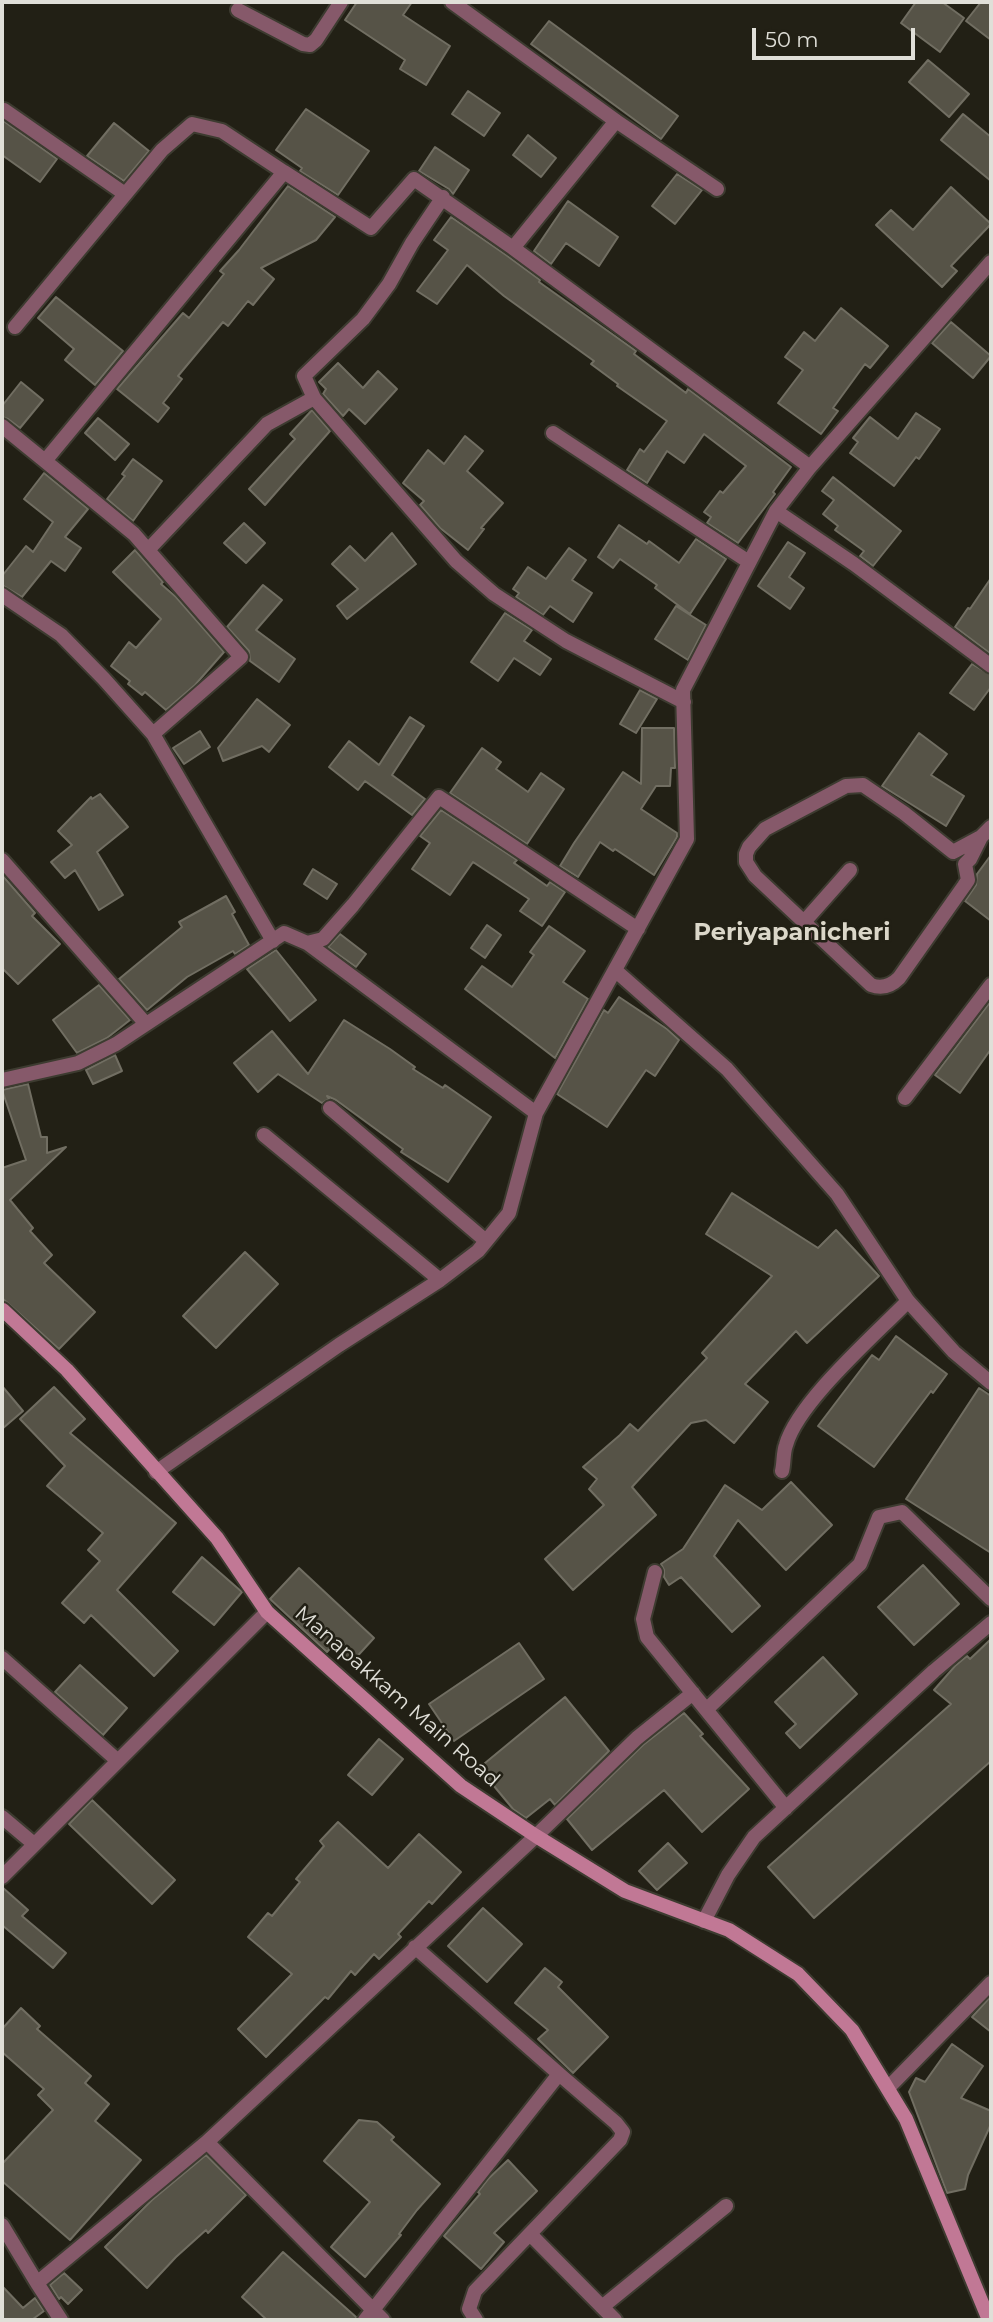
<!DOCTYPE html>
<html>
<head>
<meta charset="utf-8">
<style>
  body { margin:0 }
  #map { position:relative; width:993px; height:2322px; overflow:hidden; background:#222015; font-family:Montserrat,sans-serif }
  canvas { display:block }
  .frame { position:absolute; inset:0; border:4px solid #e0dfd8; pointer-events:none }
  .scale { position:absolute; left:752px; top:28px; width:163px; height:32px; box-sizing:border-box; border:4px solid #e0dfd8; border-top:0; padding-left:9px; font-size:21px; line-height:24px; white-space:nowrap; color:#e0dfd8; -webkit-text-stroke:5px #222015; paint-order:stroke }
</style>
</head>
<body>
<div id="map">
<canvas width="993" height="2322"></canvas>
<div class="frame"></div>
<div class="scale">50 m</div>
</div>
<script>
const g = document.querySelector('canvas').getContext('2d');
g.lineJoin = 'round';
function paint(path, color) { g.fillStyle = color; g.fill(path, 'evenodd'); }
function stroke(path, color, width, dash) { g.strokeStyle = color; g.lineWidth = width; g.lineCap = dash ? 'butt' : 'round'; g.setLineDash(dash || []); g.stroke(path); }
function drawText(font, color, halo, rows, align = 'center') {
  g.font = font + ' Montserrat,sans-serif'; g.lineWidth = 5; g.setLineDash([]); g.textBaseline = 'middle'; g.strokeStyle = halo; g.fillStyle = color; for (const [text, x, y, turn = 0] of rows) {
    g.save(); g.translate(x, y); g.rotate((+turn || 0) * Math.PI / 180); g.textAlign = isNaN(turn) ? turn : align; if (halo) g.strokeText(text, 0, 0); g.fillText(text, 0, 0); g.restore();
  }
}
const building = new Path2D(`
  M357,2H412L403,15L450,46L426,85L400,69L405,60L345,20Z
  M916,2H942L964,18L940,52L901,23Z
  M981,2H991V40L966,21Z
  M549,21L678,116L661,139L531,44Z
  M928,60L969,94L949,117L909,82Z
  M468,91L500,113L484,136L452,114Z
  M306,109L369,151L338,195L300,171L302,168L276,150Z
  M963,114L991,137V181L941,140Z
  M2,120L57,159L40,182L2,155Z
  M114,123L149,151L124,181L87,156Z
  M528,135L556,158L541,177L513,155Z
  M435,147L469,170L453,194L449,189L419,171Z
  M677,174L702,190L675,224L652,206Z
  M288,186L335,217L316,240L261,268L274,279L253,305L248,301L228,326L223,322L178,376L182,379L163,403L169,408L158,422L117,389L183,313L189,318L224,274L220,271L239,250Z
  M951,187L991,224L951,266L957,271L942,287L876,225L891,210L913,230Z
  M568,201L618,237L599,266L566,243L551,264L534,251Z
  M451,217L506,255L540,280L539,282L636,351L634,354L686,393L688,389L791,467L773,492L775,494L738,543L707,523L711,517L704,512L720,491L723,493L746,466L704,434L684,463L667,451L647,483L627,470L640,449L644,452L667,421L617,386L618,384L591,364L594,361L504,296L467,265L437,304L417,291L448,250L434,240Z
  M56,297L123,351L95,385L65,360L74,349L38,318Z
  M841,308L888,346L870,368L865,364L833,408L838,411L821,434L778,403L803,370L785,357L804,332L815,341Z
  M951,322L991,356L973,378L932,343Z
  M338,363L363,388L378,371L397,389L365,424L349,409L343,416L323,394L326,389L319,382Z
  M21,382L43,400L20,428L8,419L2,417V406Z
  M312,410L330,431L265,505L249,489L295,439L290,434Z
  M916,413L940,429L919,459L916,457L894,486L850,453L858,442L853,438L870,417L898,439Z
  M98,418L129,444L115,460L85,433Z
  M465,436L483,451L467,471L503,503L481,528L484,529L468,550L440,528L420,505L424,501L403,483L428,450L444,464Z
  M133,459L162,481L133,521L107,499L125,476L122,474Z
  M44,473L88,509L65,537L81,548L65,571L51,561L22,597L2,585V576L26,546L33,552L53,522L24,499Z
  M833,477L901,531L873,566L860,556L864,551L835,530L838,526L823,514L834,500L822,491Z
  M244,523L265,543L246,563L224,543Z
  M619,525L647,544L649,541L679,563L696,539L726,559L690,614L655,588L657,585L620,559L613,568L598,557Z
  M392,533L416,564L347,619L337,606L358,589L332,564L350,546L365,561Z
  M788,542L805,553L789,577L804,588L790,609L758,586Z
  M569,548L586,560L572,580L592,593L573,622L550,606L543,615L516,597L519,593L513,589L528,567L546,579Z
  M135,550L163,582L161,584L176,597L224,652L195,685L166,710L145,692L142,695L128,684L130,681L111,666L129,642L136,648L161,619L113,572Z
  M991,578V654L955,627L968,608L970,609Z
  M263,585L282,600L256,630L295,659L279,682L250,661L249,651L227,627Z
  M676,606L706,625L688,660L655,639Z
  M505,613L532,630L524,641L551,659L540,675L514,658L498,681L471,662Z
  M972,664L991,675V687L974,710L950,693Z
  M640,690L657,699L636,733L620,724Z
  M257,699L290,725L269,752L262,746L223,761L218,748Z
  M410,717L424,726L392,775L425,799L412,815L365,781L358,790L329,767L349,741L379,765Z
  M642,728H674L675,768H671L670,786H656L641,809L677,833V837L654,875L615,849L613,851L600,842L578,877L560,866L574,843L623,772L641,784Z
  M200,731L210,747L184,764L173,748Z
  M919,733L947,754L931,775L964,796L946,826L882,786Z
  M482,748L501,762L496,769L528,792L541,773L564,789L527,844L450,793Z
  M100,794L128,827L97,852L123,895L99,910L75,870L65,878L51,862L72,845L58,831L91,797L92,799Z
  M441,810L517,860L514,863L547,886L550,882L565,892L542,926L520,911L529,899L473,862L450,895L412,869L430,843L420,836Z
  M991,855V921L965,901L976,885L977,874Z
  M313,869L337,884L327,899L304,884Z
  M2,875L35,913L32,916L60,944L18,984L2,968Z
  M226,896L235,912L232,914L249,945L235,954L233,951L187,977L147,1010L119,979L182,927L179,922Z
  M487,925L501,935L485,958L471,948Z
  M549,926L585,951L563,982L588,999L555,1058L465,989L482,966L512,987L534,955L530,952Z
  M340,934L366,954L356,967L328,947Z
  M276,950L316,1000L290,1021L247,969Z
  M99,985L130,1020L107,1038L77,1053L53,1020Z
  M619,997L667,1029L679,1040L655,1076L646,1070L607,1127L557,1094L604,1010L608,1013Z
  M991,1001V1049L960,1093L935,1075Z
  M344,1020L390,1049L415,1067L413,1069L443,1088L445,1085L491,1117L448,1182L401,1152L403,1149L336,1100L327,1096L329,1099L322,1103L278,1074L258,1092L234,1063L272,1031L308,1074Z
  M115,1055L122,1071L93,1084L86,1070Z
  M28,1084L41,1137H47V1153L66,1147L10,1200L33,1228L30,1231L52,1255L44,1263L95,1312L59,1349L2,1298V1168L26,1160L2,1090Z
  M732,1193L818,1248L836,1230L879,1276L807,1343L796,1331L745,1384L768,1402L734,1443L706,1420L691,1423L632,1487L656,1515L573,1590L545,1559L604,1505L589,1489L597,1479L583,1467L620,1435L630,1424L638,1431L707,1358L702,1353L772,1276L706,1234Z
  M245,1252L278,1284L216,1348L183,1316Z
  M896,1336L947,1374L933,1393L931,1391L874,1467L818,1426L872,1355L879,1360Z
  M2,1386L23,1411L2,1429Z
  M54,1387L85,1419L70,1433L176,1523L117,1590L178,1651L154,1676L91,1615L84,1623L62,1603L100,1561L88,1550L103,1533L47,1486L65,1466L20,1419Z
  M979,1388L991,1396V1553L906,1499Z
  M791,1482L832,1525L786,1570L738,1520L714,1556L760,1606L732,1632L681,1577L669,1585L664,1577V1570L661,1564L683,1549L725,1485L762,1510Z
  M202,1557L242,1592L214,1625L173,1592Z
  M923,1565L959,1604L914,1645L878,1607Z
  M299,1568L374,1638L352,1662L333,1645L327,1652L270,1599Z
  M991,1639V1761L814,1918L768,1867L951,1704L934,1690L955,1666L967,1656L970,1659Z
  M519,1643L544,1679L454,1741L429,1704Z
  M823,1657L857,1694L800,1748L786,1733L796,1724L775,1702Z
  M80,1665L127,1708L103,1735L55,1692Z
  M565,1697L609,1751L555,1805L550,1799L526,1818L513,1809L479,1768Z
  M684,1713L703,1734L700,1736L749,1789L702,1832L664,1790L592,1850L567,1819L643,1745Z
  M379,1739L403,1759L372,1795L348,1775Z
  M92,1800L175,1880L152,1904L69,1824Z
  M338,1822L388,1868L419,1834L461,1872L432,1904L429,1901L398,1934L401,1937L379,1959L374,1954L355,1975L351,1971L328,1999L325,1997L266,2057L238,2029L292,1974L248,1937L268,1913L272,1916L300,1882L296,1879L324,1846L320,1841Z
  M668,1843L687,1863L657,1890L639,1871Z
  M2,1887L28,1910L22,1916L66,1953L53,1968L2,1925Z
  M483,1908L522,1944L487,1982L448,1946Z
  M545,1968L562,1982L558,1987L608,2037L573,2073L538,2039L548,2030L515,2003Z
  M991,1996V2032L972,2017Z
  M21,2008L40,2026L37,2029L91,2076L85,2083L109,2104L95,2121L141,2160L70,2240L2,2181V2164L53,2110L38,2095L44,2089L2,2052V2029Z
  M952,2044L983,2066L961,2098L991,2111V2124L968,2175L965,2189L947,2193L909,2092L916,2078L925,2082Z
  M359,2120L377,2122L394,2137L391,2140L440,2184L417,2210L399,2234L401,2235L365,2277L331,2247L370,2202L324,2161Z
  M206,2155L246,2195L208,2233L206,2230L176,2257L147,2288L105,2247L152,2200Z
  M508,2160L537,2191L494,2233L504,2242L481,2269L444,2236L480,2194L478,2192L489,2178Z
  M283,2252L356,2317V2320H267L242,2297Z
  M64,2273L82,2290L68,2304L61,2297L59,2299L50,2285Z
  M2,2286L23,2308L35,2298L44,2311L33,2319L35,2320H2Z`);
const street = new Path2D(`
  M452,2L616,121L513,248L810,467
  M238,10L303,44L310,45L316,40L341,2
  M4,110L125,194
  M616,121L717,189
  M15,327L162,150L192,124L222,131L284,172
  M314,398L304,376L363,319L389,284L412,243L443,197
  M2,426L45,461L284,172L371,228L414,179L513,248
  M553,433L749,562
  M45,461L134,534L241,657L153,734
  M776,511L854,564L991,666
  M148,550L267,424L314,398L456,561L494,594L566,641L684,702
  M2,595L61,635L104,679L153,734L273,941
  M981,837L970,859L965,864L968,880L964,886L899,978C891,986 882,989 871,985L755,876L746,862V854L749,847L765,829L846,786L863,785L904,813L953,852L981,837L991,827
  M2,860L146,1024
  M804,922L850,870
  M307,943L536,1113
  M616,971L727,1069L837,1194L908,1301L954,1352L991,1383
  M2,1080L78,1063L116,1044L284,933L307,943L323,939L353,905L439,797L638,929
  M905,1098L991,985
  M330,1108L486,1241
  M264,1135L440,1280
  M782,1471C784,1463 783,1453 786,1445C798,1402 875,1335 908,1301
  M156,1472L339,1345L440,1280L478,1251L509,1213L536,1113L687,839L683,690L776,511L810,467L991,262
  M655,1572L643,1619L647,1637L786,1808
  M2,1658L118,1761
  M707,1709L860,1564L879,1517L902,1512L991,1599
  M2,1817L34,1844
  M2,1877L267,1612
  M704,1921L728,1875L754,1837L934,1671L991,1623
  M888,2088L991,1983
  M2,2225L37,2283L207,2142
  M530,2234L615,2320
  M37,2283L61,2320
  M602,2307L726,2206
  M365,2320L559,2074L415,1947
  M383,2320L207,2142L536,1836L637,1738L693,1693
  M476,2320L469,2309L475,2291L620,2140L623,2132L616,2123L559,2074`);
const secondary = new Path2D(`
  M2,1311L3,1310L67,1370L217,1538L267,1612L461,1786L536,1836L625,1891L729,1930L798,1974L852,2030L906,2119L989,2320`);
const streetNames = [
  ["Manapakkam Main Road",397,1697,41]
];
const quarterNames = [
  ["Periyapanicheri",792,933]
];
paint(building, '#565347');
stroke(building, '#716e62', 2);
stroke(street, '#3d3b30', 18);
stroke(secondary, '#3d3b30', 18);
stroke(street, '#86596a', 14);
stroke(secondary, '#c17895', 14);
drawText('21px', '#e0dfd8', '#222015', streetNames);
drawText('bold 24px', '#dbd7c9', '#222015', quarterNames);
</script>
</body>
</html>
